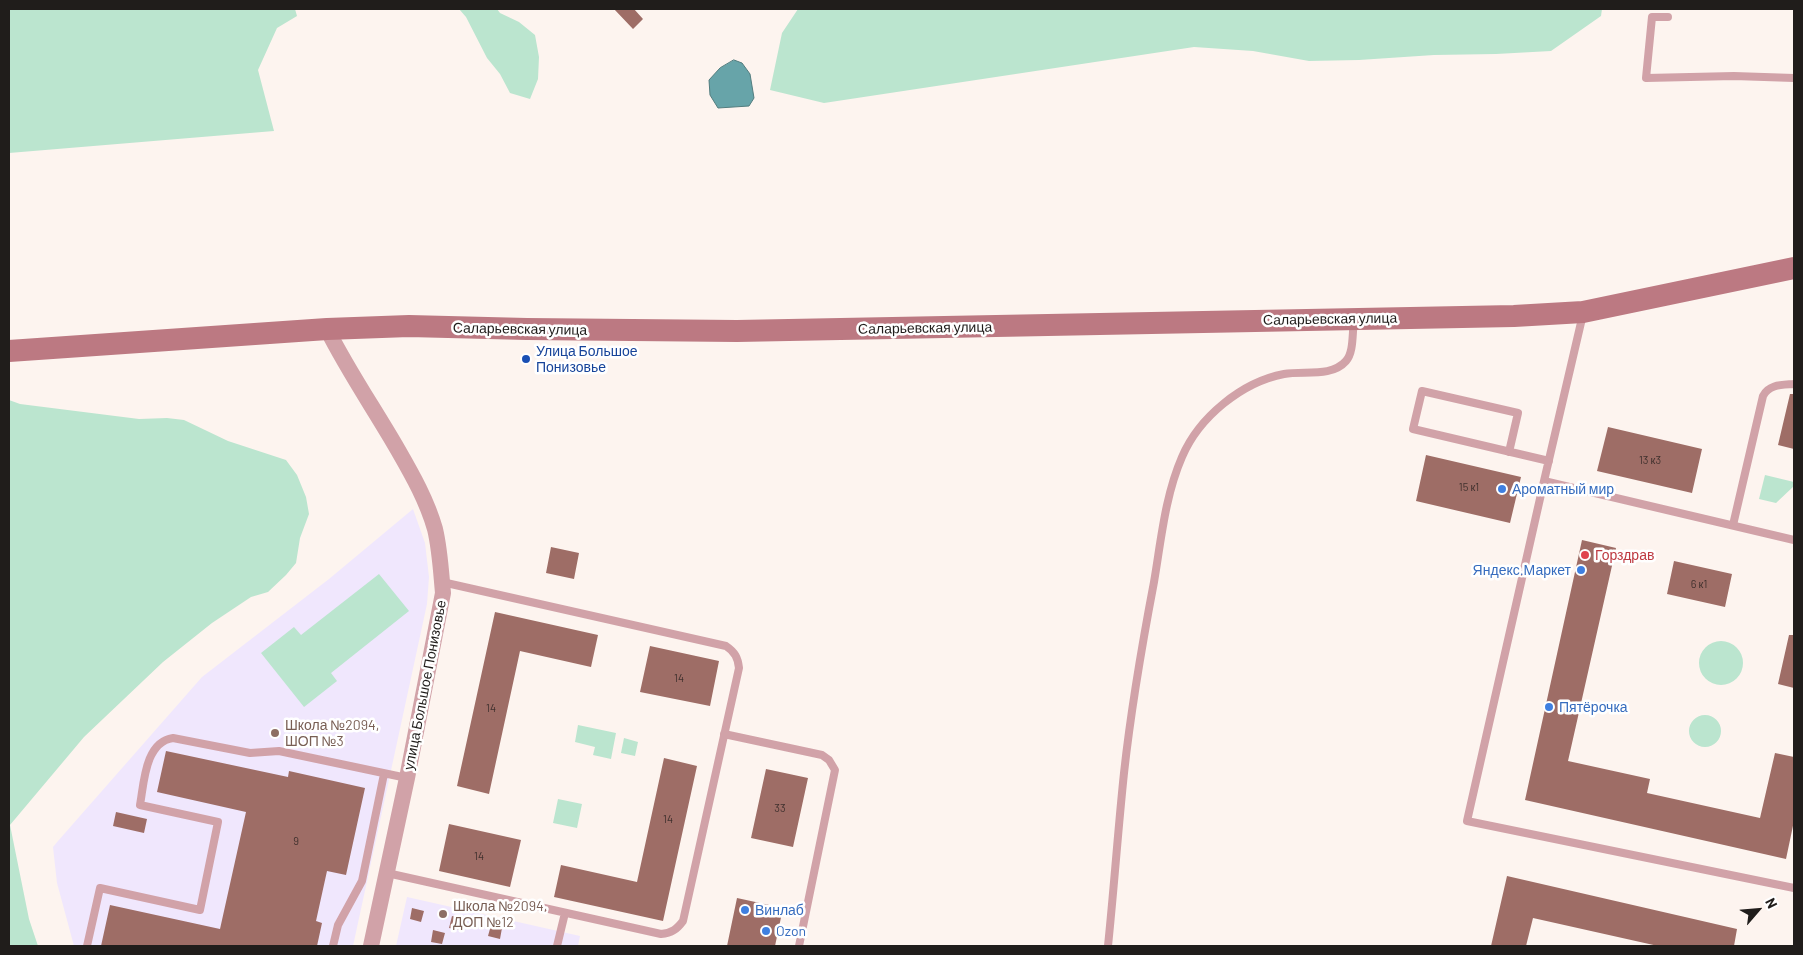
<!DOCTYPE html>
<html>
<head>
<meta charset="utf-8">
<style>
  body { margin:0 }
  #map { position:relative; width:1803px; height:955px; overflow:hidden; background:#fdf4ef; font-family:Barlow,sans-serif }
  canvas { display:block }
  .frame { position:absolute; inset:0; border:10px solid #201d1b; pointer-events:none }
  .north { position:absolute; left:1733px; top:885px; width:50px; height:50px; -webkit-text-stroke:4px #fff; paint-order:stroke; rotate:63deg; font-size:14px; font-weight:700; line-height:20px; text-align:center; color:#201d1b }
  .north::after { content:''; display:block; margin:auto; width:18px; height:22px; background:#201d1b; clip-path:polygon(50% 0,100% 100%,50% 72%,0 100%) }
</style>
</head>
<body>
<div id="map">
<canvas width="1803" height="955"></canvas>
<div class="frame"></div>
<div class="north">N</div>
</div>
<script>
const g = document.querySelector('canvas').getContext('2d');
g.lineJoin = 'round';
function paint(path, color) { g.fillStyle = color; g.fill(path, 'evenodd'); }
function stroke(path, color, width, dash) { g.strokeStyle = color; g.lineWidth = width; g.lineCap = dash ? 'butt' : 'round'; g.setLineDash(dash || []); g.stroke(path); }
function drawText(font, color, halo, rows, align = 'center') {
  g.font = font + ' Barlow,sans-serif'; g.lineWidth = 5; g.setLineDash([]); g.textBaseline = 'middle'; g.strokeStyle = halo; g.fillStyle = color; for (const [text, x, y, turn = 0] of rows) {
    g.save(); g.translate(x, y); g.rotate((+turn || 0) * Math.PI / 180); g.textAlign = isNaN(turn) ? turn : align; if (halo) g.strokeText(text, 0, 0); g.fillText(text, 0, 0); g.restore();
  }
}
const education = new Path2D(`
  M413,509L425,543L429,577L427,604L353,946H74L57,883L53,847L58,841L202,677L329,579Z
  M407,897L580,936L578,946H396Z`);
const green = new Path2D(`
  M9,9H295L297,16L277,28L258,70L274,131L9,153Z
  M459,9H497L500,13L519,22L535,35L539,57L538,79L530,99L510,93L500,74L487,58L466,17Z
  M798,9H1602L1601,16L1551,51L1496,54L1434,55L1359,60L1309,61L1253,51L1194,47L824,103L770,90L782,33Z
  M9,400L20,404L139,419L167,418L184,420L228,441L286,460L297,475L306,497L309,514L300,538L296,563L286,575L268,592L251,597L212,623L163,662L84,737L10,825L29,919L38,946H9Z
  M1765,475L1794,482V486L1776,503L1759,499Z
  M379,574L409,611L331,673L337,681L304,707L261,653L294,627L301,635Z
  M1699 663a22 22 0 1 1 44 0a22 22 0 1 1-44 0Z
  M1689 731a16 16 0 1 1 32 0a16 16 0 1 1-32 0Z
  M578,725L616,733L611,759L593,755L595,747L575,742Z
  M624,738L638,742L635,756L621,753Z
  M558,799L582,804L577,828L553,823Z`);
const water = new Path2D(`
  M734,60L742,63L750,74L754,98L749,106L718,108L710,95L709,80L720,68Z`);
const building = new Path2D(`
  M614,9H634L643,19L633,29Z
  M1790,394H1794V449L1778,445Z
  M1608,427L1702,449L1692,493L1597,471Z
  M1426,455L1521,477L1510,523L1416,501Z
  M1582,540L1616,548L1568,761L1650,779L1647,793L1760,818L1775,753L1794,757V821L1786,859L1525,800Z
  M551,547L579,553L574,579L546,573Z
  M1674,561L1732,574L1725,607L1667,594Z
  M495,612L598,635L591,667L520,651L489,794L457,786Z
  M1789,635H1794V688L1778,684Z
  M650,646L719,661L710,706L640,692Z
  M166,751L288,777L289,771L365,788L346,875L327,871L316,921L322,923L317,946H101L110,905L220,929L246,812L157,792Z
  M664,758L697,766L663,921L554,897L561,865L637,882Z
  M766,769L808,778L793,847L751,838Z
  M116,812L147,819L144,833L113,826Z
  M449,824L521,840L510,887L439,871Z
  M1507,876L1737,929L1734,946H1658L1533,918L1526,946H1491Z
  M737,898L783,908L775,946H727Z
  M412,908L424,911L421,922L410,919Z
  M452,916L463,919L461,930L449,928Z
  M491,925L502,928L500,939L488,936Z
  M433,930L445,933L442,944L431,942Z`);
const lane = new Path2D(`
  M1668,17H1652L1646,78L1734,76L1794,78
  M1583,314L1544,481L1794,540
  M1509,452L1518,413L1422,391L1413,429L1549,461
  M1544,481L1467,821L1794,888
  M1733,525L1763,396C1769,384 1783,385 1794,384
  M724,734L822,755L829,760L835,770L799,946
  M387,873L661,934C672,933 677,929 683,921L739,668C738,658 735,652 726,646L442,582
  M87,946L100,888L200,910L218,822L140,805C144,783 145,742 173,738L250,753L279,751L407,778
  M333,946L338,925L362,881L384,774
  M557,946L565,913
  M1108,946C1114,888 1118,830 1124,773C1131,709 1142,645 1154,582C1161,541 1165,496 1182,457C1199,417 1242,382 1284,374C1303,370 1331,378 1346,361C1354,352 1352,333 1354,321`);
const street = new Path2D(`
  M327,329C348,371 375,410 398,450C413,476 427,501 435,529C440,550 441,572 443,593L407,778L371,946`);
const secondary = new Path2D(`
  M9,351L327,329L409,326L527,329L737,331L1514,316L1583,312L1794,268`);
const markers = [
  [526,359,5,"#1a4fb4"],
  [1502,489,5,"#3f7fe0"],
  [1585,555,5,"#e0444e"],
  [1581,570,5,"#3f7fe0"],
  [1549,707,5,"#3f7fe0"],
  [275,733,5,"#8d6e63"],
  [745,910,5,"#3f7fe0"],
  [443,914,5,"#8d6e63"],
  [766,931,5,"#3f7fe0"]
];
const numberNames = [
  ["13 к3",1650,460],
  ["15 к1",1469,487],
  ["6 к1",1699,584],
  ["14",679,678],
  ["14",491,708],
  ["33",780,808],
  ["14",668,819],
  ["9",296,841],
  ["14",479,856]
];
const streetNames = [
  ["Саларьевская улица",1330,319,-1],
  ["Саларьевская улица",925,328,-1],
  ["Саларьевская улица",520,329,1],
  ["улица Большое Понизовье",425,685,-79]
];
const transitNames = [
  ["Улица Большое",536,351],
  ["Понизовье",536,367]
];
const shopNames = [
  ["Ароматный мир",1512,489],
  ["Яндекс.Маркет",1571,570,"right"],
  ["Пятёрочка",1559,707],
  ["Винлаб",755,910],
  ["Ozon",776,931]
];
const healthNames = [
  ["Горздрав",1595,555]
];
const educationNames = [
  ["Школа №2094,",285,725],
  ["ШОП №3",285,741],
  ["Школа №2094,",453,906],
  ["ДОП №12",453,922]
];
paint(education, '#f0e7fd');
paint(green, '#bbe5cf');
paint(water, '#67a4a9');
stroke(water, '#527c7e', 1);
paint(building, '#9e6d66');
stroke(lane, '#d1a2a8', 8);
stroke(street, '#d1a2a8', 16);
stroke(secondary, '#bc7982', 22);
for (const [x, y, r, color] of markers) { const dot = new Path2D(); dot.arc(x, y, r, 0, 2 * Math.PI); g.fillStyle = color; g.fill(dot); stroke(dot, '#fff', 2); }
drawText('11px', '#40312e', null, numberNames);
drawText('14px', '#201d1b', '#fff', streetNames);
drawText('14px', '#164399', '#fff', transitNames, 'left');
drawText('14px', '#366cbe', '#fff', shopNames, 'left');
drawText('14px', '#be3a42', '#fff', healthNames, 'left');
drawText('14px', '#785e54', '#fff', educationNames, 'left');
</script>
</body>
</html>
